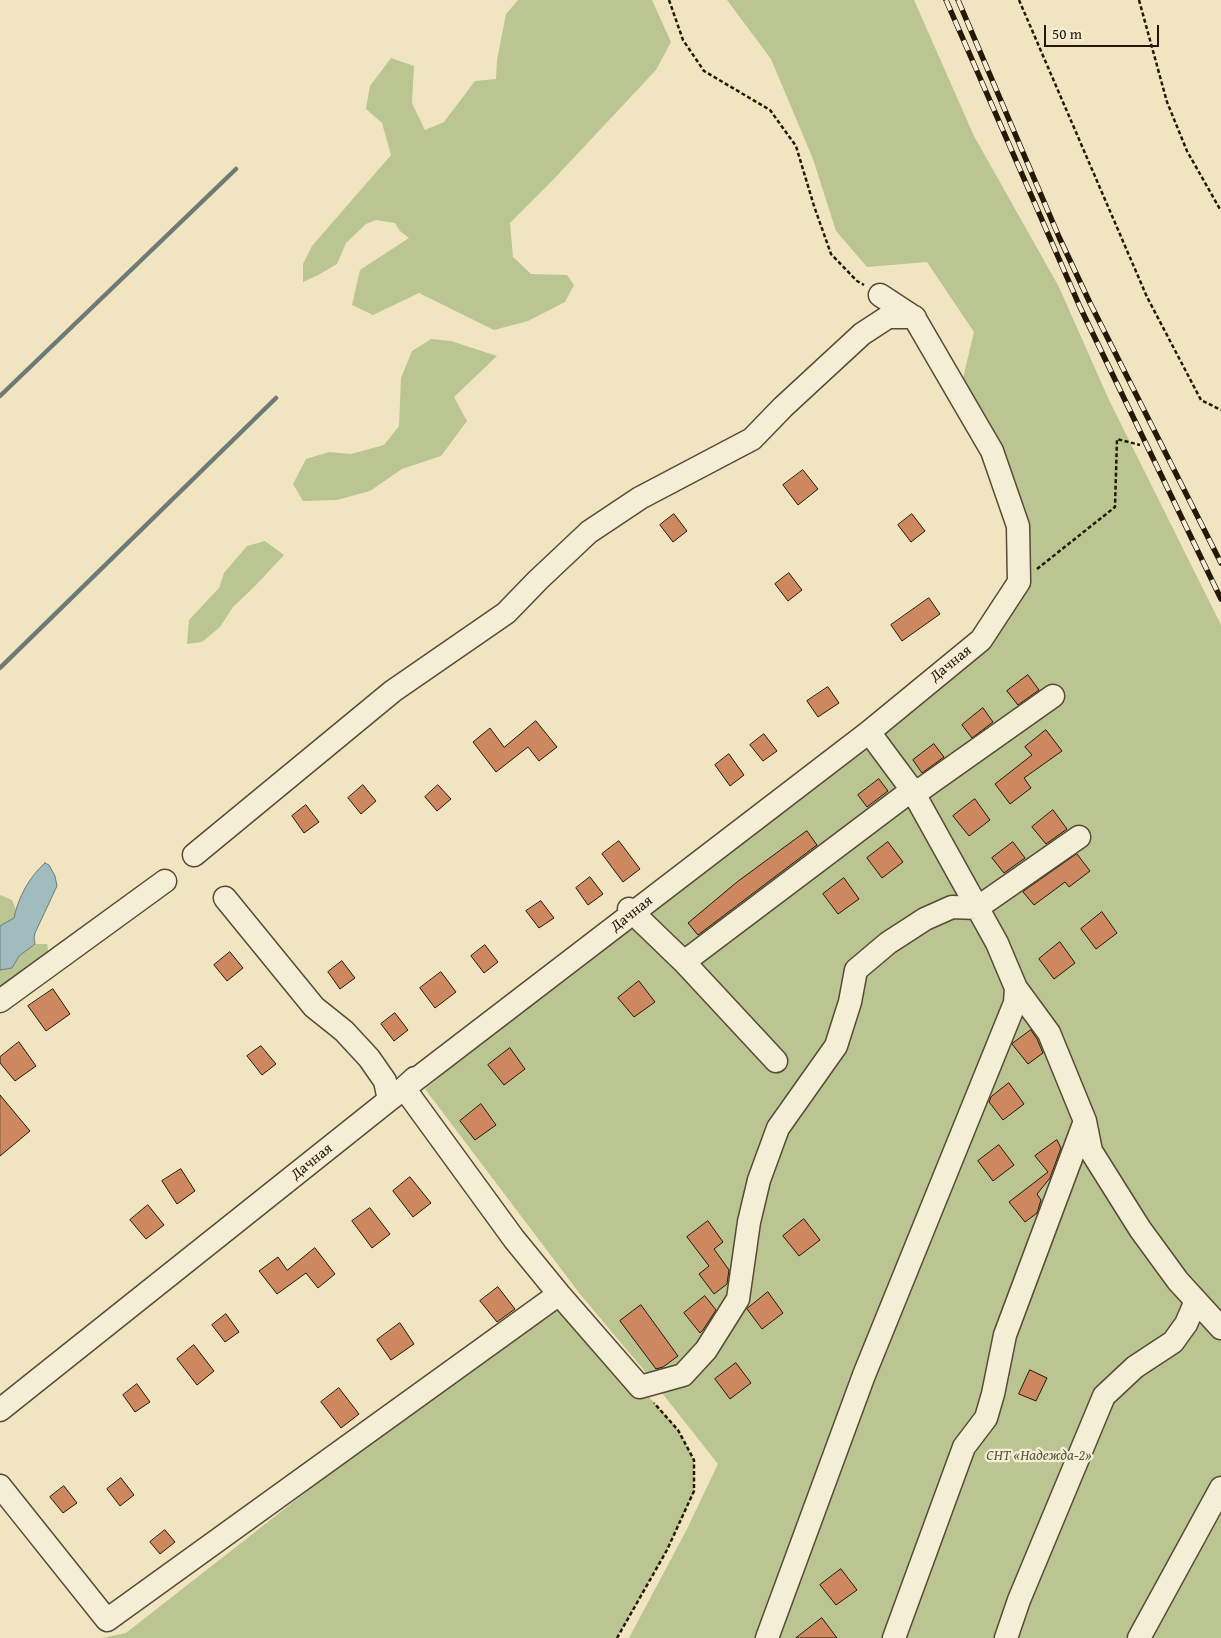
<!DOCTYPE html>
<html>
<head>
<meta charset="utf-8">
<style>
  body { margin:0 }
  #map { position:relative; width:1221px; height:1638px; overflow:hidden; background:#f0e5c0; font-family:"Gentium Book Plus",serif }
  canvas { display:block }
  .scale { position:absolute; left:1044px; top:25px; width:115px; height:22px; box-sizing:border-box; border:2px solid #251807; border-top:0; padding-left:6px; font-size:15px; line-height:18px; white-space:nowrap; color:#251807; -webkit-text-stroke:4px #f5eed6; paint-order:stroke }
</style>
</head>
<body>
<div id="map">
<canvas width="1221" height="1638"></canvas>
<div class="scale">50 m</div>
</div>
<script>
const g = document.querySelector('canvas').getContext('2d');
g.lineJoin = 'round';
function paint(path, color) { g.fillStyle = color; g.fill(path, 'evenodd'); }
function stroke(path, color, width, dash) { g.strokeStyle = color; g.lineWidth = width; g.lineCap = dash ? 'butt' : 'round'; g.setLineDash(dash || []); g.stroke(path); }
function drawText(font, color, halo, rows, align = 'center') {
  g.font = font + ' "Gentium Book Plus",serif'; g.lineWidth = 4.5; g.setLineDash([]); g.textBaseline = 'middle'; g.strokeStyle = halo; g.fillStyle = color; for (const [text, x, y, turn = 0] of rows) {
    g.save(); g.translate(x, y); g.rotate((+turn || 0) * Math.PI / 180); g.textAlign = isNaN(turn) ? turn : align; if (halo) g.strokeText(text, 0, 0); g.fillText(text, 0, 0); g.restore();
  }
}
const green = new Path2D(`
  M518,0H652L671,42L656,70L551,182L510,223L513,257L531,274L567,275L574,285L565,302L528,321L494,330L419,293L373,315L352,305L360,270L409,238L400,231L395,223L376,220L366,224L346,243L337,264L318,275L303,282V264L312,246L391,155L382,123L366,109L370,86L391,58L414,66L412,103L425,130L444,122L475,81L496,79L497,60L506,14Z
  M727,0H914L974,136L1059,287L1109,400L1221,625V1638H629L687,1529L718,1464L643,1369L580,1294L425,1089L567,973L870,746L946,684L994,630L1019,567L983,429L963,378L974,332L927,262L867,267L836,231L813,159L771,59Z
  M431,339L451,341L497,356L454,397L467,421L441,456L402,469L370,491L337,500L303,501L293,484L306,459L329,452L351,454L384,445L399,426L401,378L412,351Z
  M265,541L284,555L256,585L233,607L220,627L202,642L187,644L189,620L219,588L224,573L247,546Z
  M0,895L12,900L16,910L14,918L0,926Z
  M35,944H47L49,956L0,992V970L12,968L19,956Z
  M559,1294L678,1430L694,1460V1492L667,1550L617,1638H102L126,1633Z`);
const water = new Path2D(`
  M45,863L49,865L55,876L57,886L35,933L34,938L35,944L19,956L12,968L0,970V926L14,918C18,898 29,877 45,863Z`);
const stream = new Path2D(`
  M0,396L236,169
  M0,668L276,398`);
const building = new Path2D(`
  M803,470L818,489L798,505L783,485Z
  M674,514L687,531L673,542L660,525Z
  M912,514L925,531L911,542L898,525Z
  M789,573L802,590L788,601L775,584Z
  M929,598L940,614L902,641L891,625Z
  M1028,675L1039,690L1018,705L1007,691Z
  M828,687L839,703L818,717L807,701Z
  M983,708L993,722L972,738L962,725Z
  M536,721L557,747L539,761L528,747L496,772L473,742L490,728L504,747Z
  M1046,730L1062,751L1024,778L1031,788L1010,804L995,784L1032,755L1025,747Z
  M764,734L777,751L763,761L750,745Z
  M934,744L944,757L922,773L913,760Z
  M729,754L744,775L730,786L715,765Z
  M879,779L888,791L867,807L858,795Z
  M363,785L376,801L361,814L348,798Z
  M438,785L451,799L437,811L425,797Z
  M975,799L990,820L969,836L953,816Z
  M306,805L319,822L304,833L292,816Z
  M1053,810L1067,829L1046,844L1032,827Z
  M807,831L817,845L698,935L688,923L737,882Z
  M619,841L640,869L623,882L602,854Z
  M888,842L903,862L882,878L867,858Z
  M1013,842L1025,858L1004,873L992,858Z
  M1077,854L1090,871L1069,887L1065,882L1034,905L1023,892Z
  M590,877L603,894L588,905L576,888Z
  M844,878L859,899L838,914L823,894Z
  M541,901L554,918L539,928L526,911Z
  M1102,912L1117,933L1096,949L1081,929Z
  M1060,942L1075,963L1054,979L1039,959Z
  M485,945L498,962L484,973L471,956Z
  M230,952L243,968L227,981L214,965Z
  M342,961L355,978L340,989L328,972Z
  M441,972L456,992L435,1008L420,988Z
  M639,981L655,1002L634,1017L618,998Z
  M53,989L70,1014L46,1031L28,1006Z
  M395,1013L408,1030L394,1041L381,1024Z
  M1031,1030L1037,1039L1043,1053L1028,1064L1012,1044Z
  M19,1042L36,1066L15,1081L0,1063V1057Z
  M261,1046L276,1064L262,1075L247,1056Z
  M510,1048L525,1069L504,1085L488,1065Z
  M1009,1083L1024,1104L1003,1120L989,1102L991,1097Z
  M0,1095L30,1131L0,1156Z
  M481,1104L496,1125L475,1140L460,1121Z
  M1057,1140L1061,1148L1050,1178L1037,1194L1041,1200L1037,1213L1025,1222L1009,1202L1048,1172L1035,1156Z
  M999,1145L1014,1165L993,1181L978,1161Z
  M181,1169L195,1191L177,1204L162,1181Z
  M410,1177L431,1203L413,1217L393,1191Z
  M148,1205L164,1225L146,1239L130,1220Z
  M370,1208L390,1234L372,1248L352,1221Z
  M804,1219L820,1240L799,1256L783,1236Z
  M708,1221L723,1242L714,1249L729,1270L727,1284L714,1294L699,1274L709,1266L687,1237Z
  M315,1248L335,1274L318,1288L306,1273L277,1294L259,1271L278,1257L287,1270Z
  M498,1287L515,1309L497,1322L480,1301Z
  M768,1292L783,1313L762,1329L747,1309Z
  M705,1296L716,1310L703,1330L700,1333L684,1313Z
  M641,1305L678,1356L663,1367L656,1369L620,1321Z
  M226,1314L239,1332L225,1342L212,1325Z
  M400,1323L414,1344L391,1360L377,1340Z
  M194,1345L214,1371L197,1385L177,1359Z
  M736,1363L751,1383L730,1399L715,1379Z
  M1030,1370L1047,1378L1036,1401L1019,1394Z
  M137,1384L150,1402L135,1412L123,1395Z
  M339,1388L359,1414L341,1428L321,1402Z
  M121,1478L134,1495L120,1506L107,1489Z
  M64,1486L77,1503L63,1513L50,1497Z
  M165,1530L175,1542L160,1554L150,1542Z
  M841,1569L857,1590L836,1605L820,1585Z
  M822,1618L837,1638H796Z`);
const path = new Path2D(`
  M669,0L683,40L704,71L770,110L796,146L814,206L831,254L857,281L864,285
  M1019,0L1147,297L1201,400L1221,410
  M1139,0L1167,102L1187,151L1221,211
  M1037,569L1115,507L1117,439L1140,445
  M617,1638L667,1550L694,1491V1460L678,1430L654,1403`);
const minor = new Path2D(`
  M880,295L915,318
  M225,898L314,1007L344,1031L369,1058L385,1081L389,1100
  M629,909L684,962L776,1061
  M684,962L912,790L923,788L1053,696
  M1016,988L1049,1033L1085,1121L1091,1151L1140,1229L1178,1281L1221,1328
  M0,1001L165,881
  M415,1078L404,1088L514,1239L559,1294L640,1387L683,1375L706,1350L738,1299L749,1222L759,1180L778,1128L836,1046L850,1002L856,970L888,943L925,919L952,907L977,908L1079,837
  M0,1410L389,1100L869,732L981,640L1019,582L1018,526L992,451L914,317H888L862,334L783,407L752,439L640,498L589,532L538,580L506,613L393,691L194,855
  M0,1486L107,1620L559,1294
  M767,1638L864,1375L1015,1003L1016,988L997,943L912,790L869,732
  M894,1638L964,1447L986,1418L993,1394L1005,1335L1085,1121
  M1006,1638L1019,1600L1104,1396L1135,1367L1173,1342L1186,1324L1196,1301
  M1139,1638L1221,1488`);
const rail = new Path2D(`
  M946,0L1080,307L1221,599
  M958,0L1059,237L1090,303L1221,563`);
const streetNames = [
  ["Дачная",951,664,-39],
  ["Дачная",632,914,-38],
  ["Дачная",312,1162,-39]
];
const parkNames = [
  ["СНТ «Надежда-2»",1039,1456]
];
paint(green, '#bac592');
paint(water, '#a0bcbe');
stroke(water, '#6f7a75', 1);
stroke(stream, '#6f7a75', 4.5);
paint(building, '#cd885f');
stroke(building, '#251807', 1);
stroke(minor, '#584b35', 25);
stroke(path, '#251807', 2.5, [4, 2.5]);
stroke(minor, '#f5eed6', 22);
stroke(rail, '#251807', 5.5);
stroke(rail, '#f5eed6', 4, [11]);
drawText('15px', '#251807', '#f5eed6', streetNames);
drawText('italic 15px', '#595538', '#f5eed6', parkNames);
</script>
</body>
</html>
